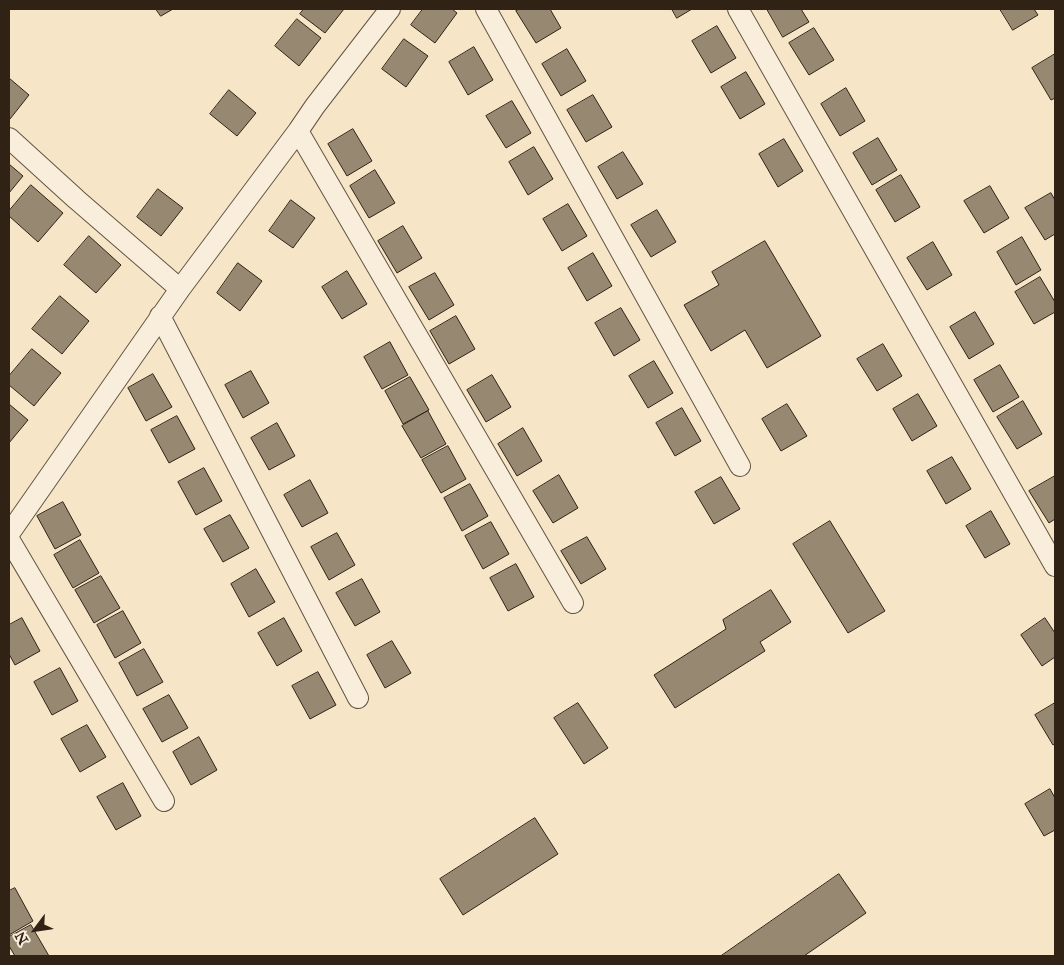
<!DOCTYPE html>
<html>
<head>
<meta charset="utf-8">
<style>
  body { margin:0 }
  #map { position:relative; width:1064px; height:965px; overflow:hidden; background:#f6e5c7; font-family:"IM FELL Great Primer",serif }
  canvas { display:block }
  .frame { position:absolute; inset:0; border:10px solid #302316; pointer-events:none }
  .north { position:absolute; left:10px; top:905px; width:50px; height:50px; -webkit-text-stroke:4px #f9eedb; paint-order:stroke; rotate:239deg; font-size:14px; font-weight:700; line-height:20px; text-align:center; color:#302316 }
  .north::after { content:''; display:block; margin:auto; width:18px; height:22px; background:#302316; clip-path:polygon(50% 0,100% 100%,50% 72%,0 100%) }
</style>
</head>
<body>
<div id="map">
<canvas width="1064" height="965"></canvas>
<div class="frame"></div>
<div class="north">N</div>
</div>
<script>
const g = document.querySelector('canvas').getContext('2d');
g.lineJoin = 'round';
function paint(path, color) { g.fillStyle = color; g.fill(path, 'evenodd'); }
function stroke(path, color, width, dash) { g.strokeStyle = color; g.lineWidth = width; g.lineCap = dash ? 'butt' : 'round'; g.setLineDash(dash || []); g.stroke(path); }
const building = new Path2D(`
  M156,9H173L161,16Z
  M304,9H344L325,33L300,14Z
  M423,9H452L457,13L435,43L411,25Z
  M520,9H550L561,28L536,43L516,11Z
  M672,9H692L677,18Z
  M767,9H801L809,22L783,37Z
  M1000,9H1034L1038,15L1013,30Z
  M297,19L321,38L299,66L275,46Z
  M717,26L736,58L711,73L692,41Z
  M814,28L834,60L809,75L789,43Z
  M404,39L428,56L406,87L382,69Z
  M474,47L493,80L468,95L449,62Z
  M567,49L586,81L561,96L542,64Z
  M1055,54V98L1051,100L1032,68Z
  M746,72L765,104L740,119L721,87Z
  M9,78L29,95L10,119L9,118Z
  M846,88L865,121L840,136L821,104Z
  M229,90L256,113L237,136L210,114Z
  M593,95L612,127L586,142L567,110Z
  M512,101L531,133L506,148L486,116Z
  M353,129L372,161L347,176L328,144Z
  M878,138L897,170L872,185L853,153Z
  M784,139L803,171L778,187L759,154Z
  M534,147L553,179L528,195L509,162Z
  M623,152L643,184L617,199L598,167Z
  M9,164L23,176L9,193Z
  M375,170L395,203L369,218L350,186Z
  M901,175L920,207L895,222L876,190Z
  M31,185L63,213L38,242L9,216V211Z
  M990,186L1009,218L984,233L964,201Z
  M158,189L183,208L161,236L137,217Z
  M1051,193L1055,200V234L1045,240L1025,208Z
  M291,200L315,218L293,248L269,231Z
  M568,204L587,236L562,251L543,219Z
  M657,210L676,242L651,257L631,225Z
  M403,226L422,258L397,273L378,241Z
  M89,236L121,265L96,293L64,265Z
  M1022,237L1041,270L1016,285L997,252Z
  M765,241L821,336L767,368L745,330L711,351L684,305L719,285L712,272Z
  M933,242L952,275L927,290L907,258Z
  M593,253L612,286L587,301L568,268Z
  M238,263L262,281L240,311L217,293Z
  M347,271L367,304L342,319L322,287Z
  M435,273L454,305L429,320L409,287Z
  M1040,277L1055,302V312L1034,324L1015,292Z
  M60,296L89,321L62,354L32,329Z
  M621,308L640,340L614,356L595,323Z
  M975,312L994,344L969,359L950,327Z
  M456,316L475,349L449,364L430,331Z
  M390,342L408,375L382,389L364,357Z
  M883,344L902,376L877,391L857,359Z
  M32,349L61,373L34,406L9,385V376Z
  M654,361L673,393L648,408L629,376Z
  M1000,365L1019,397L993,412L974,380Z
  M251,371L269,403L243,418L225,385Z
  M153,374L172,407L146,421L128,388Z
  M492,375L511,407L486,422L467,390Z
  M410,377L429,410L403,424L385,391Z
  M918,394L937,426L912,441L893,409Z
  M1023,401L1042,434L1017,449L997,417Z
  M9,404L28,420L9,443Z
  M787,404L807,436L781,451L762,419Z
  M682,408L701,441L675,456L656,423Z
  M428,411L446,444L421,458L402,426Z
  M177,416L195,449L169,463L151,430Z
  M277,423L295,456L269,470L251,438Z
  M523,428L542,461L517,476L498,444Z
  M448,446L466,479L441,493L422,460Z
  M952,457L971,489L946,504L927,471Z
  M204,468L222,501L196,515L178,482Z
  M559,475L578,508L553,523L533,491Z
  M1055,476V519L1049,523L1029,491Z
  M721,477L740,509L714,524L695,492Z
  M310,480L328,513L302,527L284,495Z
  M470,484L488,516L462,531L444,498Z
  M63,502L81,535L55,549L37,516Z
  M991,511L1010,544L985,558L966,526Z
  M230,515L249,548L223,562L204,529Z
  M830,521L885,611L848,633L793,544Z
  M491,522L509,554L483,569L465,536Z
  M337,533L355,565L329,580L311,547Z
  M587,537L606,569L581,584L561,551Z
  M80,540L99,573L73,588L54,555Z
  M516,564L534,597L508,611L490,578Z
  M256,569L275,602L249,617L231,584Z
  M101,576L120,608L94,623L75,590Z
  M362,579L380,612L355,626L336,593Z
  M771,590L791,622L760,642L765,651L675,708L654,675L726,629L723,620Z
  M123,611L141,643L115,658L97,625Z
  M22,618L40,651L15,665L9,654V625Z
  M284,618L302,651L277,666L258,633Z
  M1045,618L1055,633V657L1042,666L1021,635Z
  M392,641L411,673L385,688L367,655Z
  M144,649L163,682L137,696L119,663Z
  M60,668L78,701L52,715L34,682Z
  M318,672L336,705L310,719L292,686Z
  M169,695L188,728L162,742L143,709Z
  M578,703L608,748L584,764L554,718Z
  M1055,703V744L1053,745L1035,715Z
  M87,725L106,757L80,772L61,739Z
  M199,737L217,770L191,785L173,752Z
  M123,783L141,816L116,830L97,797Z
  M1050,789L1055,798V830L1044,836L1025,804Z
  M535,818L558,854L463,915L440,879Z
  M839,874L866,913L804,956H721Z
  M15,888L33,921L9,935V891Z
  M31,925L49,956H15L9,946V937Z`);
const minor = new Path2D(`
  M486,9L740,466
  M738,9L1055,566
  M298,131L573,603
  M9,138L76,199L180,289
  M160,316L358,698
  M9,534L180,289L298,131L315,106L390,9
  M9,539L164,801`);
paint(building, '#978872');
stroke(building, '#302316', 1);
stroke(minor, '#625442', 22);
stroke(minor, '#f9eedb', 20);
</script>
</body>
</html>
